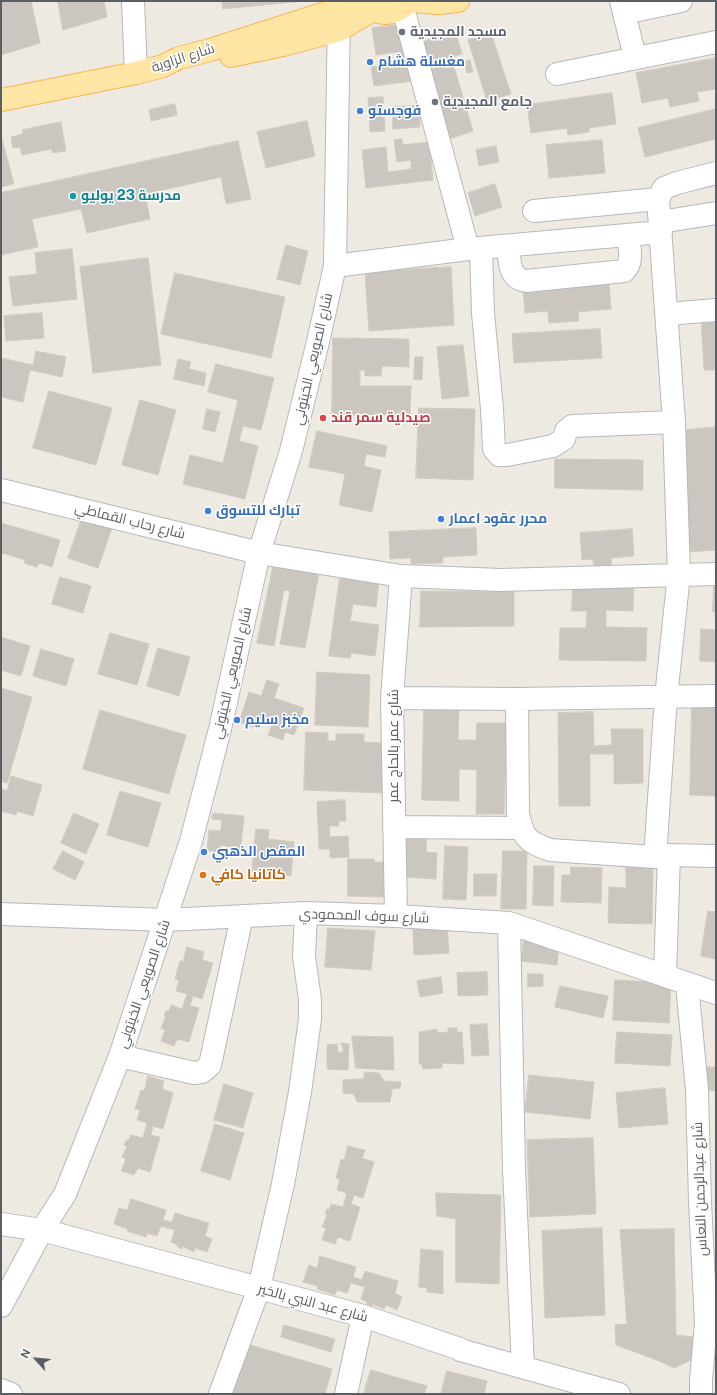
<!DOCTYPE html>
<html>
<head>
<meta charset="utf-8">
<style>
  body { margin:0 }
  #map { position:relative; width:717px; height:1395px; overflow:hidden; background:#eeeae1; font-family:"Public Sans",sans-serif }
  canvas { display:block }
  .frame { position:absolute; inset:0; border:2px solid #5a5f63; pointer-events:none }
  .north { position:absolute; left:16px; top:1339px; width:40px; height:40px; -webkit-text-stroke:3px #fff; paint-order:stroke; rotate:297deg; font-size:11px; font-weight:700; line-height:16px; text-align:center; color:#5a5f63 }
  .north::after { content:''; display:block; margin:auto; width:14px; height:18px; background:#5a5f63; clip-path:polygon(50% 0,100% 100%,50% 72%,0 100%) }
</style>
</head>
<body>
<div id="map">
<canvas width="717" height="1395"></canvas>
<div class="frame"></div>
<div class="north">N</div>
</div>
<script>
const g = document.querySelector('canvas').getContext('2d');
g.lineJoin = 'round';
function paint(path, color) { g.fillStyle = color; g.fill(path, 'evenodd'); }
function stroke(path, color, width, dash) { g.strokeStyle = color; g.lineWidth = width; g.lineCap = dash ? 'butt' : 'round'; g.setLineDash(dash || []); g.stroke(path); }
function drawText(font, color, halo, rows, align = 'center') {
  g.font = font + ' "Public Sans",Cairo,sans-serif'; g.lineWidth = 3; g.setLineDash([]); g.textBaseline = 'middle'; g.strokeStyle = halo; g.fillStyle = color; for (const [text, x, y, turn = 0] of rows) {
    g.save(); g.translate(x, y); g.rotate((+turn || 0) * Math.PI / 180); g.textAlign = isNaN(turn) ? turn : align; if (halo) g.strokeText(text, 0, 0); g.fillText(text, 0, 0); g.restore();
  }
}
const building = new Path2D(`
  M1,1H31L40,43L1,55Z
  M58,1H104L107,17L63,30Z
  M222,1H304L223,9Z
  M405,24L412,81L374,86L371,67L398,63L397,52L376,55L372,28Z
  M455,31L462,54L451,57L473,131L449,139L419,43Z
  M491,33L511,94L487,101L468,40Z
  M716,58V89L697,92L699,101L670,107L668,98L642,103L636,73Z
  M470,60L473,72L467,73L464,62Z
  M612,93L616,124L589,128V132L568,135L567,128L531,133L527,105Z
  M383,97L385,131L370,132L368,98Z
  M175,104L177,115L151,121L149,110Z
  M419,106L420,127L393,129L392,107Z
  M716,109V139L645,157L638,128Z
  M307,121L315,156L266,168L257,132Z
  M61,122L66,151L52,153V149L22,155L20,147L13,148L11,137L23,134V130Z
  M1,135L14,184L1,187Z
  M402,139L403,145L429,142L433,180L366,188L362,150L386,147L388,172L411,169V160L397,162L394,140Z
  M602,140L605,173L549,178L546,145Z
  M238,141L251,199L226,204L221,177L145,194L150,219L87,233L81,209L32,219L38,247L1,255V193Z
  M496,146L499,162L479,166L476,150Z
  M495,184L502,207L475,216L468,193Z
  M286,245L308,251L300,285L277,279Z
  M72,249L77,299L13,306L9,277L37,274L35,253Z
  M148,258L161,365L93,373L80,267Z
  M451,267L454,325L369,331L365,272Z
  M175,273L285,297L271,358L161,334Z
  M609,283L611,309L578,312L579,321L549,323L548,311L525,313L523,290Z
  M42,313L44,338L6,341L4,316Z
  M716,315V370H704L701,316Z
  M600,329L602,358L514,363L512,334Z
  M333,338L409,339V367L382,366L381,376H365V370H360V386H411L410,415H332Z
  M463,345L469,396L442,399L437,347Z
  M36,351L66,357L62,377L30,370L23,402L1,397V358L33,365Z
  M415,357H423L422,380L414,379Z
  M178,359L191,362L189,369L206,373L204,386L174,379Z
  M216,364L274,378L261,430L243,426L239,441L258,446L245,499L183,484L190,455L223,463L238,400L208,392Z
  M49,391L112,408L96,465L33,448Z
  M140,400L176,410L158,475L122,465Z
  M419,408L475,409L473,480L416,478Z
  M207,409L220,412L215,432L203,429Z
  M716,427V550L688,552L678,431Z
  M317,431L387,446L385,457L366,454L364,466L381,470L372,512L339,505L345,474L309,467Z
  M555,459L643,460V490L555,488Z
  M82,518L112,528L98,568L68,558Z
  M1,523L60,540L52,567L39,563L37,567L24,563L25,560L3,553L1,557Z
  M476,528L477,555L443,557V563L411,564V558L390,559L389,532Z
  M632,529L634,556L611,558L612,571L594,572L593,559L582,560L580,533Z
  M274,563L319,573L305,648L280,644L290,591L284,590L274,646L257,643Z
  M60,577L91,586L83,613L52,604Z
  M340,577L379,581L376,607L353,604L350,621L379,625L375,656L351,653L350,658L329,656Z
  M573,580L634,582L633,611L606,610V627L647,628L646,661L559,660L560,628H586L587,611H572Z
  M714,582H716V612H713Z
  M421,591L514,592V626L420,627Z
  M701,629L716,630V662L700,661Z
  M110,633L149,644L137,685L98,674Z
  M1,637L30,646L21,676L1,670Z
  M158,648L190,657L179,696L147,686Z
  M41,649L74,659L66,686L33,676Z
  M317,672L370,675L368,727L315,725Z
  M267,680L279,684L274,698L304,708L294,735L285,732L283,740L268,735L272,725L259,720L256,728L239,722L249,692L261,696Z
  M1,688L32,697L7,783L1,781Z
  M692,701L716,702V796L690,795Z
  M424,707H459L458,740H476L477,723H507L504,814H476L477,770L459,769V801L422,800Z
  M100,710L186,735L169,794L83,769Z
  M593,712L594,746L612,745L611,729H643V783L614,784V754H590V806H559L558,713Z
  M306,732L328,733V741H336V734H364V742L385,743L384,793L304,790Z
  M11,776L42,785L33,816L17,811L16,815L1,811V789L7,791Z
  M120,791L161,803L148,847L107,835Z
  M345,800L346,821H339V826H329L330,837L348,836L349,857L330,858V849H319L317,802Z
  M74,813L99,824L86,854L61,843Z
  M213,813L244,816L240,855L231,854L232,847L221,845V852L207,851L209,830L221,831L222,820L212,819Z
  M256,829L269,830L268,839L294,842L291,876L252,872Z
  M406,831L427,832L426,852L437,853L436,879L403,877Z
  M445,846L468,847L466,900L443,899Z
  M63,851L84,862L75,880L53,869Z
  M503,851H527L526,909H501Z
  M348,859H374V862H384V897L348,896Z
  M534,866H554L553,906L533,905Z
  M571,867L602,868L601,903L561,902L562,875H570Z
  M626,867L653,868L652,924L608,923L609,887L626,888Z
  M474,874H497L496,896H474Z
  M708,911L716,912V959L701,956Z
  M447,926L449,953L414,955L413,928Z
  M328,928L375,931L371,970L325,967Z
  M524,940L559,944L557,965L521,961Z
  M187,947L204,952L202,960L213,963L202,999L193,996L190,1006L199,1008L189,1042L177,1039L174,1046L161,1041L165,1030L161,1028L166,1016H164L166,1011H169L171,1005L182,1009L187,994L176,991L179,981L175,979L180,961H183Z
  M487,972L488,995L458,996L457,973Z
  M528,974H543V986L528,987Z
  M441,977L443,993L420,997L417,981Z
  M615,980L671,983L669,1023L613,1020Z
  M560,986L608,996L603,1018L555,1007Z
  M487,1024L489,1055L472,1056L470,1025Z
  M448,1028H457V1032H462L464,1064L442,1063V1068L423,1069L422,1065L419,1063V1032L437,1029L438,1033L448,1032Z
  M617,1032L672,1035L670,1066L615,1063Z
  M352,1036L393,1037L394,1070L356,1068Z
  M341,1043L349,1044L348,1070L327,1069V1045L337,1044L338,1053L343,1052V1047Z
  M707,1067H716V1091L707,1090Z
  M365,1072L379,1073L384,1081L401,1082L400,1088L392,1089L390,1102H357L354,1094L343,1093V1080L363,1079Z
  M529,1075L594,1082L590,1119L525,1112Z
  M148,1076L164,1081L162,1089L173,1093L163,1129L153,1126L151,1135L160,1137L150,1172L138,1168L134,1175L121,1171L126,1159L122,1157L127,1146L124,1145L127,1140H129L131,1135L143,1138L147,1123L137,1120L140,1110L135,1109L141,1090L144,1091Z
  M224,1084L253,1093L243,1128L214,1120Z
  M665,1088L668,1124L619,1128L616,1093Z
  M215,1124L244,1133L230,1180L201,1171Z
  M593,1138L596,1214L530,1217L527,1140Z
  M348,1146L365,1150L362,1158L374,1162L363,1198L354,1195L351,1204L360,1207L350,1241L338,1237L335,1244L322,1240L326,1228L322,1227L327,1215L325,1214L327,1209L329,1210L331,1204L343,1207L347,1193L337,1190L340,1179L336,1178L341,1159L344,1160Z
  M436,1193L501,1195L499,1284L456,1219L437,1216Z
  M131,1199L166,1210L163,1220L172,1222L175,1213L209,1223L205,1236L212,1239L207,1252L195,1248L194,1252L182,1246V1249L177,1246V1244L171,1242L175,1230L161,1226L157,1236L147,1233L146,1237L127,1231L128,1229L114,1224L119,1208L127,1210Z
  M456,1219L499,1284L456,1282Z
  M602,1228L605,1315L545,1318L542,1231Z
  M674,1229L676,1335L693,1337V1359L674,1368L657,1360L616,1345L615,1325L627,1324L620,1230Z
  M421,1249L443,1251V1294L427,1292V1288L419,1287Z
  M320,1256L356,1267L353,1277L362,1280L365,1271L398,1281L395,1293L402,1297L397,1310L386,1305L384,1309L372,1304V1306L367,1304V1302L361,1299L365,1287L351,1283L347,1293L337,1290L335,1295L317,1289L318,1286L303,1282L309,1265L317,1268Z
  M284,1325L335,1339L331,1352L281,1337Z
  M247,1344L332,1369L325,1394H232Z
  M371,1370L427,1386L424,1394H369L364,1393Z
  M447,1371L487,1381L484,1394H441Z`);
const minor = new Path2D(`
  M133,1L136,73
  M621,1L635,57
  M403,8L468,249
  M624,13L681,1
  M557,74L716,42
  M534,211L658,199
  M660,222L716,213
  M508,246C510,261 508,278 526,281L624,271C634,262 629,247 628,235
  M481,249L483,313L492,409L494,449L499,455H507L553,446L564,439L566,431L572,426L674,422
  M335,266L468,249L661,232
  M667,314L716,310
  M1,490L259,553L401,576L500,580L716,574
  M392,698L517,699L716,696
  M517,699L518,813C523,838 526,841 550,850L655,857L669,855L716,856
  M394,827L521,828
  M655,857L666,697L679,574L674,422L658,199L664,188L677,183L716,173
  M1,914L166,920L306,913L396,916L509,923L716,993
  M396,916L392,698L401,576
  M509,923L514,1169L523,1367
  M665,976L669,855
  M687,984L697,1090L700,1202L706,1323L701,1380V1394
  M120,1056L194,1073L202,1072L210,1065L242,916
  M1,1224L42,1230L363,1316L460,1349V1350L619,1394
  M1,1306L42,1230L65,1194L120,1056L191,841L220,729L259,553L291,451L317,346L335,266L339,12
  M1,1390L11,1394
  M220,1394L259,1288L283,1184L300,1092L310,1019V1000L304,956L306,913
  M346,1394L363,1316`);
const major = new Path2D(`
  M363,1C378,18 395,16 410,1
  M411,1L438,3L458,1
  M231,56L283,45L339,30L373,10
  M1,100L136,73L163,66L179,58L210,50L338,9L361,1`);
const markers = [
  [402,32,4,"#6b7280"],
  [370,62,4,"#3f7fe0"],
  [435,102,4,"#6b7280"],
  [360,111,4,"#3f7fe0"],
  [73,196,4,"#0f9aa8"],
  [323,418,4,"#e0444e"],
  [208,511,4,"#3f7fe0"],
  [441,519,4,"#3f7fe0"],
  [237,720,4,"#3f7fe0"],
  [204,852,4,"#3f7fe0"],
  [203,875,4,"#e8710a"]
];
const worshipNames = [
  ["مسجد المجيدية",410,32],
  ["جامع المجيدية",443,102]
];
const streetNames = [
  ["شارع الزاوية",183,58,-18],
  ["شارع الصويعي الخيتوني",313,359,-77],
  ["شارع رحاب القماطي",130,521,14],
  ["شارع الصويعي الخيتوني",232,673,-77],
  ["شارع عمر بالحاج عمر",394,746,-90],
  ["شارع سوف المحمودي",364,916,2],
  ["شارع الصويعي الخيتوني",144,984,-71],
  ["شارع عبدالرحمن النعاس",700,1189,-92],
  ["شارع عبد النبي بالخير",313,1303,15]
];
const shopNames = [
  ["مغسلة هشام",378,62],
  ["فوجستو",368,111],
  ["تبارك للتسوق",216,511],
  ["محرر عقود اعمار",449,519],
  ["مخبز سليم",245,720],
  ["المقص الذهبي",212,852]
];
const cultureNames = [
  ["مدرسة 23 يوليو",81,196]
];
const healthNames = [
  ["صيدلية سمر قند",331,418]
];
const foodNames = [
  ["كاتانيا كافي",211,875]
];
paint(building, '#cbc7c0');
stroke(building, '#d3cabf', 1);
stroke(minor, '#b4b9bd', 24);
stroke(major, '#f9b54f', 24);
stroke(minor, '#fff', 22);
stroke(major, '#ffe6a5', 22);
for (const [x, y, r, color] of markers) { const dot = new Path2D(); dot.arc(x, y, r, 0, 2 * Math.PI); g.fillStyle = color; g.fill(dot); stroke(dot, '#fff', 1.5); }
drawText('bold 14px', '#5b616d', '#fff', worshipNames, 'left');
drawText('14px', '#5a5f63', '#fff', streetNames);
drawText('bold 14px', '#366cbe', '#fff', shopNames, 'left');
drawText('bold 14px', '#0d838f', '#fff', cultureNames, 'left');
drawText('bold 14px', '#be3a42', '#fff', healthNames, 'left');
drawText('bold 14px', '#c56008', '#fff', foodNames, 'left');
</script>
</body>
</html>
